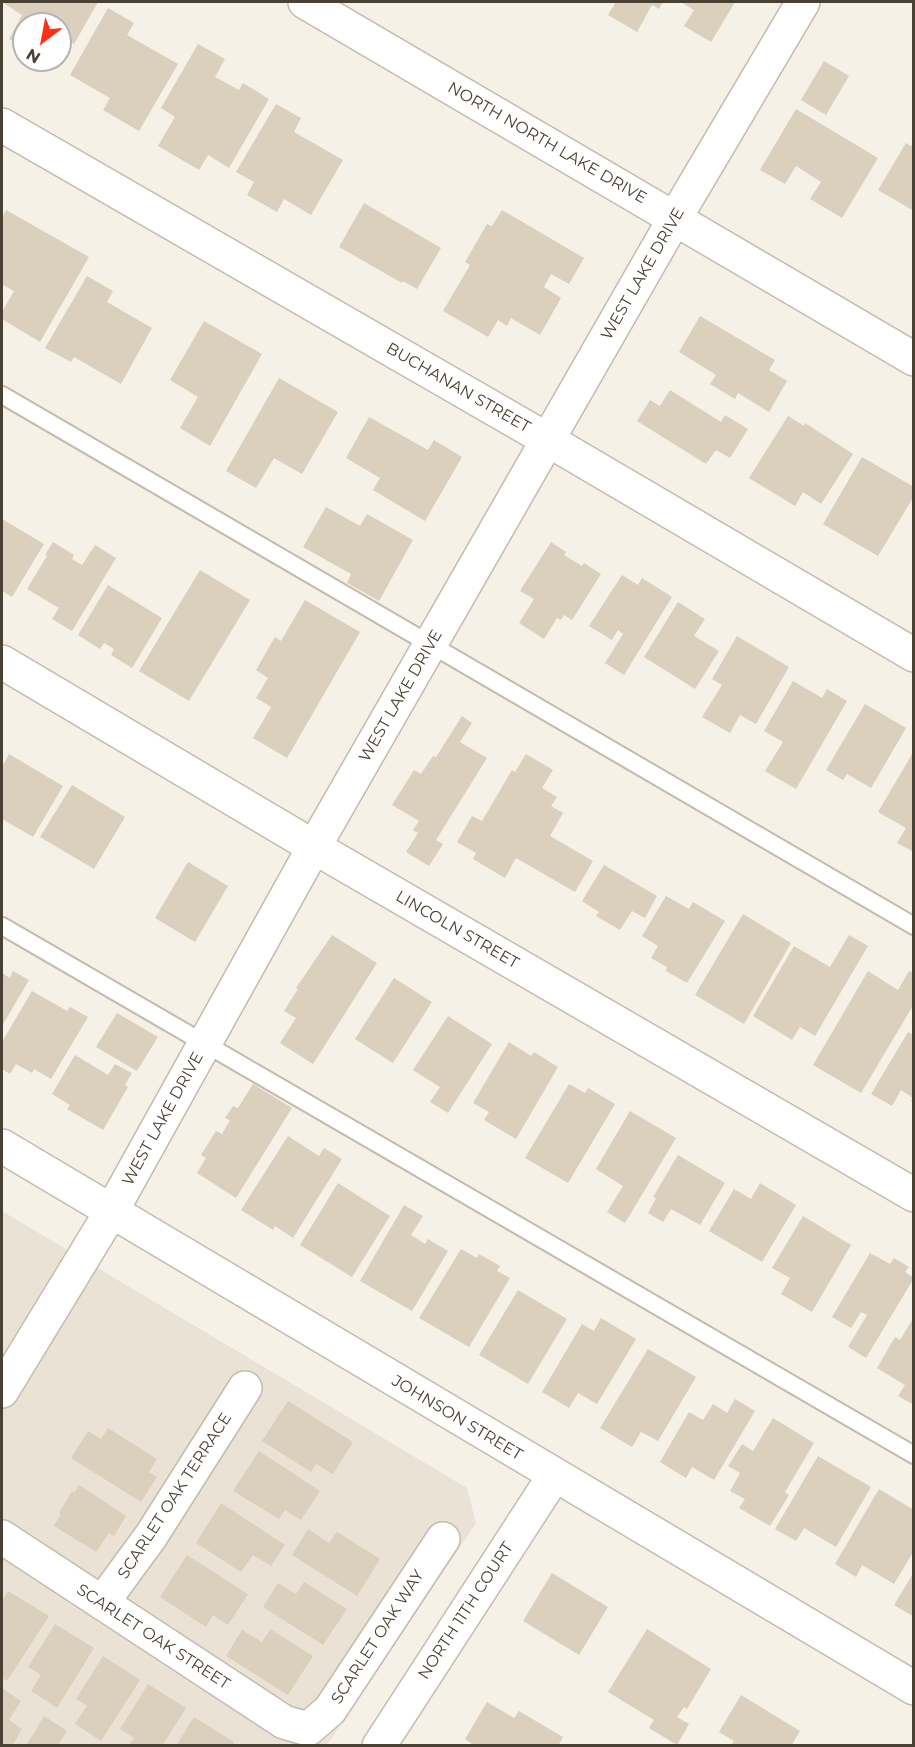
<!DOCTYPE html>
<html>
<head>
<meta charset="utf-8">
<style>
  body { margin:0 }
  #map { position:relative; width:915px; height:1747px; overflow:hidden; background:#f5f1e7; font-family:Montserrat,sans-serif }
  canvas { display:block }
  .frame { position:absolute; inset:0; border:3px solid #4a4135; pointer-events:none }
  .north { position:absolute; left:12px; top:12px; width:60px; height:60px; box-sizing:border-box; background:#fff; border:2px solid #b7b3ae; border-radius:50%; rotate:212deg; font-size:16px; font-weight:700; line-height:24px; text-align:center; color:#4a4135 }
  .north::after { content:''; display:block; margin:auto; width:21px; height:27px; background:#ff3115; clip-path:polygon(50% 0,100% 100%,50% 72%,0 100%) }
</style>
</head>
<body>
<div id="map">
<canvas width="915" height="1747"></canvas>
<div class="frame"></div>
<div class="north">N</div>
</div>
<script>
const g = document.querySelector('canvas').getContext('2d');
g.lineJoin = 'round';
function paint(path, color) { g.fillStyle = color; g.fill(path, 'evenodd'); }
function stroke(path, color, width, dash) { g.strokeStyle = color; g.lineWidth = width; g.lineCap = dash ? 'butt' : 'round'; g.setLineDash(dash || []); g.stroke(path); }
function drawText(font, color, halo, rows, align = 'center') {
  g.font = font + ' Montserrat,sans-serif'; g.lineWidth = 6; g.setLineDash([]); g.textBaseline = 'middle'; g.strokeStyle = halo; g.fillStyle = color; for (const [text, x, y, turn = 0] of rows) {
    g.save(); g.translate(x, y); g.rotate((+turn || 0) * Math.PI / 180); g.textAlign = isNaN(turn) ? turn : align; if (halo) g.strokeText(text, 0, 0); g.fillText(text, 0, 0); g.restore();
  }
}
const residential = new Path2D(`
  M2,1211L467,1488L476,1523L327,1745L2,1746Z`);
const building = new Path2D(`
  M2,2H98L74,44L60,36V24H24V47L9,39L22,15Z
  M616,2H663L659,9L652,5L637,32L608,15Z
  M681,2H735L711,42L684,26L694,10Z
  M108,8L134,23L127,35L178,64L139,131L103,110L110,98L70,75Z
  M198,44L225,59L215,77L239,90L243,83L269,99L229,168L208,155L199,170L158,146L175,117L161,108Z
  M824,61L849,76L826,115L801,100Z
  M276,104L301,118L294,132L343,160L311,215L284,199L277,212L247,195L254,182L236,172Z
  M796,109L878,158L842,218L810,199L821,182L796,166L785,184L760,170Z
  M906,143L911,146L914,143V211L878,190Z
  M364,203L441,248L417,289L403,281L402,283L339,247Z
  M6,210L89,257L40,342L2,319V312L14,291L2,284V218Z
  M502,210L584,258L569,284L551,274L544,287L561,298L540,335L511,318L507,326L498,320L488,337L443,311L470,265L465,262L487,224L492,226Z
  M87,276L113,291L107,302L152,328L121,384L74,357L71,362L45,348Z
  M700,316L775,360L769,370L787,381L769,412L738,393L735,399L710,384L716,375L679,352Z
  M204,321L262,354L210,446L180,428L198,397L170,380Z
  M279,378L338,412L302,474L274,458L256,488L226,471Z
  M670,390L721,422L725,415L748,429L730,458L716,450L706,464L637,421L650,400L660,406Z
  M788,416L804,426L805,423L853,454L821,504L803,492L795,506L749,478Z
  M369,417L428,450L434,440L462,457L425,521L373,490L380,478L346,458Z
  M862,457L914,487V496L878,556L823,524Z
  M326,507L360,526L367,514L413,540L379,601L347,583L351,574L303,547Z
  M2,519L44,544L12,597L2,591Z
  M53,542L74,555L72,559L82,565L95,545L116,558L72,631L52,619L59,608L27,589L47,556L45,555Z
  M551,542L566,552L564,555L582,566L584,563L601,574L572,620L564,615L561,620L557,618L544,639L519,623L534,599L520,591Z
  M200,570L250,600L189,701L139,671Z
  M622,575L638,585L642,578L672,597L624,675L605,663L623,634L618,630L612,640L589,626Z
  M108,585L162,618L132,668L111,655L114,649L104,643L100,649L78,635Z
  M305,600L360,632L287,758L253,738L271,707L256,698L268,678L256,670L275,637L281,641Z
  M678,602L705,619L694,636L719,651L695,689L644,657Z
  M737,636L789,667L756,724L740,715L730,733L702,717L722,685L712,679Z
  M793,681L822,698L827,689L847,701L796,789L765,771L783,742L764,731Z
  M865,704L906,728L871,788L847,774L843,780L826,770Z
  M462,716L472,723L460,742L487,758L436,840L443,844L429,866L406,852L418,833L413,830L419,821L392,805L414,770L421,774L433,756L436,757Z
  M914,751V852L897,843L906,828L878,812Z
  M9,754L63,786L33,837L2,819V767Z
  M526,754L553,770L542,788L557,797L551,806L563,813L550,836L593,861L575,892L516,858L505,878L473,859L476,853L457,842L472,816L482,821L512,770L515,772Z
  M72,785L125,817L94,869L40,837Z
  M188,862L228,886L195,942L155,918Z
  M604,865L657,896L645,918L632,911L620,930L596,916L599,912L582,901Z
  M666,896L689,909L693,902L725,921L687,983L666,971L667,967L651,958L658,946L642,936Z
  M743,914L791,943L744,1024L695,995Z
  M332,935L377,963L313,1064L280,1043L296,1018L284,1011L298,989L296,988Z
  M849,935L868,946L815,1036L800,1027L792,1040L753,1016L794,946L830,967Z
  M13,971L29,980L2,1026V973L10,978Z
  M868,971L898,990L909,971L914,973V1004L861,1093L813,1065Z
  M394,978L432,1002L393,1063L355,1039Z
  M32,991L67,1011L70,1007L88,1017L51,1079L34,1069L32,1073L16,1064L10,1074L2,1069V1042Z
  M117,1013L158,1037L137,1071L96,1047Z
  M448,1016L492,1044L448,1113L430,1102L440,1087L413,1070Z
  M908,1032L914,1035V1103L911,1101L913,1098L901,1090L892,1106L871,1094Z
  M509,1042L531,1056L534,1052L558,1067L516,1139L484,1120L489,1112L473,1103Z
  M75,1055L108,1075L115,1064L132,1073L125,1085L128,1087L103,1130L67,1109L70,1105L52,1094Z
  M253,1084L292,1108L236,1198L197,1173L206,1158L201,1155L216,1131L222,1134L230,1120L225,1118L233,1106L238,1108Z
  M569,1084L585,1093L588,1088L615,1104L568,1183L525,1158Z
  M630,1111L676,1138L625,1223L607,1212L623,1186L596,1169Z
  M288,1136L319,1156L324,1148L342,1159L293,1238L275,1226L273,1230L241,1210Z
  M678,1155L725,1183L700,1225L671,1209L663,1222L648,1213L656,1198L653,1197Z
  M338,1183L390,1216L352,1277L300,1245Z
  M760,1183L796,1205L762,1262L709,1231L734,1189L751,1199Z
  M404,1205L423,1216L411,1235L425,1244L428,1239L448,1251L412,1311L360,1281Z
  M803,1216L851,1245L812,1312L781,1294L790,1278L772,1268Z
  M461,1249L477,1258L479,1254L500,1266L497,1271L510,1278L469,1347L419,1318Z
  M870,1253L890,1264L894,1258L909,1267L905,1272L914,1278L866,1358L848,1347L867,1315L861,1312L851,1328L832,1317Z
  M518,1290L567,1319L528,1384L479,1355Z
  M914,1317V1405L898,1396L905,1385L877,1368L895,1337L900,1340Z
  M601,1318L636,1339L597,1404L578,1393L569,1408L542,1392L582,1324L594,1331Z
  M648,1349L696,1377L658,1441L641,1432L632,1447L600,1428Z
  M735,1399L755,1411L714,1480L692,1467L686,1478L660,1462L689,1412L703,1420L713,1404L727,1413Z
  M288,1401L353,1442L333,1474L316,1464L311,1472L262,1441Z
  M773,1418L814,1443L785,1492L789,1495L770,1526L739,1508L745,1499L730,1491L740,1473L728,1466L742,1444L753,1451Z
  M108,1428L157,1459L149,1472L157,1477L141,1502L71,1458L88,1431L101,1439Z
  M259,1451L320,1491L301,1520L285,1510L279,1519L233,1491Z
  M818,1456L871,1487L836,1547L804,1528L796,1541L775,1529Z
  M79,1485L126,1516L114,1536L109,1533L96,1552L54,1526L61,1514L59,1513L72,1491L74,1493Z
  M879,1489L914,1510V1551L894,1584L862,1565L856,1577L835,1564Z
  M221,1503L285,1545L271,1566L253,1555L241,1572L196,1543Z
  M308,1529L329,1543L337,1532L380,1559L357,1596L292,1555Z
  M187,1555L248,1594L228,1625L213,1615L206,1627L160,1597Z
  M914,1572V1617L894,1605Z
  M552,1573L608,1607L579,1655L523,1621Z
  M304,1582L347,1609L323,1645L263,1607L278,1583L296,1594Z
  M8,1591L49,1616L7,1681L2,1678V1601Z
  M55,1624L94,1648L57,1708L31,1691L41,1675L28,1667Z
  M270,1629L313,1656L288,1695L226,1656L242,1630L262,1642Z
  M647,1629L711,1669L687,1709L684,1707L677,1717L689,1724L677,1745L649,1728L654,1720L608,1692Z
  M103,1656L140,1680L101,1741L75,1724L87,1706L76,1699Z
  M148,1684L186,1708L162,1746H128L134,1738L120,1729Z
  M2,1688L21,1701L9,1720L22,1729L12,1746H2Z
  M741,1695L800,1731L791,1746H731L734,1741L719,1732Z
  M487,1702L514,1718L519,1711L563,1737L558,1746H475L465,1739Z
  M44,1716L67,1731L58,1746H26Z
  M194,1717L234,1742L232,1746H176Z`);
const lane = new Path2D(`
  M2,395L914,926
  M2,926L914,1455`);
const street = new Path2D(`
  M305,2L914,359
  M2,125L548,440L914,655
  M2,662L314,847L914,1195
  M2,1146L914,1688
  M2,1391L111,1212L314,847L675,218L803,2
  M2,1537L284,1722L308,1729L330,1710L443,1539
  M102,1603L151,1536L245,1388
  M379,1746L554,1476`);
const streetNames = [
  ["NORTH NORTH LAKE DRIVE",547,143,30],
  ["WEST LAKE DRIVE",643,274,-60],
  ["BUCHANAN STREET",458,388,30],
  ["WEST LAKE DRIVE",401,696,-60],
  ["LINCOLN STREET",457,930,30],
  ["WEST LAKE DRIVE",163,1119,-61],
  ["JOHNSON STREET",457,1418,31],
  ["SCARLET OAK TERRACE",175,1496,-57],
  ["NORTH 11TH COURT",466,1611,-57],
  ["SCARLET OAK STREET",153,1637,33],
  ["SCARLET OAK WAY",378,1637,-57]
];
paint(residential, '#eae3d5');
paint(building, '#dbcfbe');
stroke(lane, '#c5bbac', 20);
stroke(street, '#c5bbac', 36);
stroke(lane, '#fff', 16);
stroke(street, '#fff', 33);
drawText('16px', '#4a4135', '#fff', streetNames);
</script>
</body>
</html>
